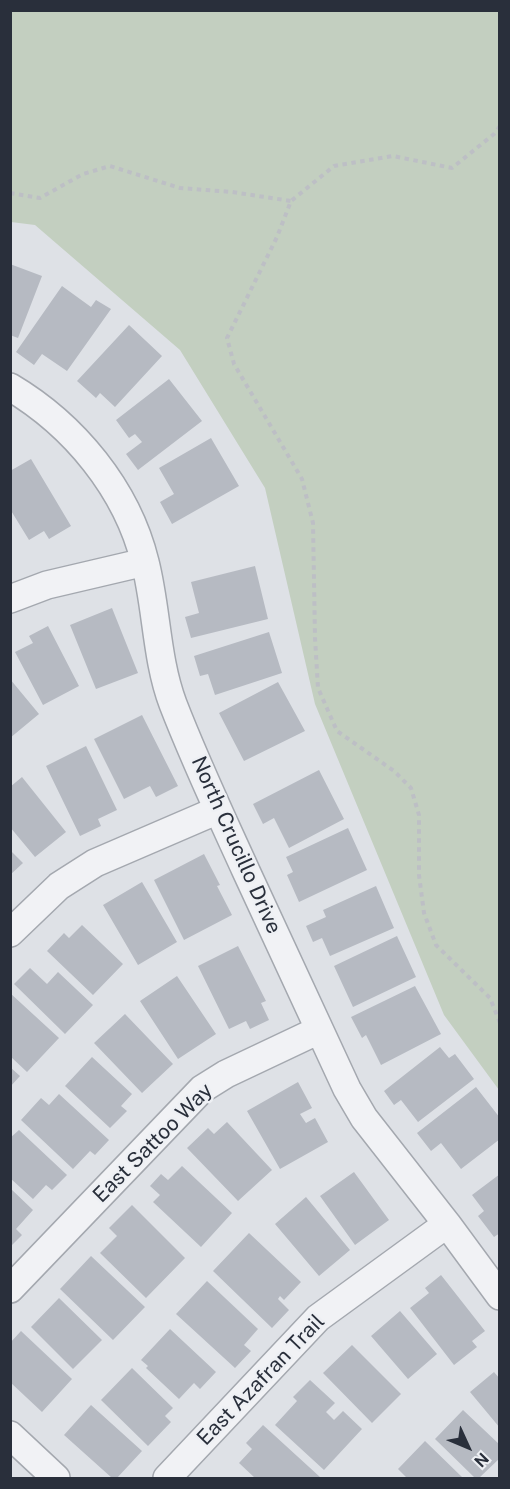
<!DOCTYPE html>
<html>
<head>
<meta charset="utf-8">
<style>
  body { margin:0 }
  #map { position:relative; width:510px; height:1489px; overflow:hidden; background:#dee1e6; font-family:"Public Sans",sans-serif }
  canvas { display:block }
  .frame { position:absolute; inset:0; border:12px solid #292f3b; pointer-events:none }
  .north { position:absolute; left:438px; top:1417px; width:60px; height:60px; -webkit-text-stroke:4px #eef0f4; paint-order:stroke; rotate:134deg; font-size:16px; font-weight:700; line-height:24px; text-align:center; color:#292f3b }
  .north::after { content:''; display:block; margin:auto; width:21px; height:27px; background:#292f3b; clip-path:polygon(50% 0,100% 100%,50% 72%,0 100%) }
</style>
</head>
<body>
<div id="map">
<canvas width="510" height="1489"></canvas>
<div class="frame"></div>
<div class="north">N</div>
</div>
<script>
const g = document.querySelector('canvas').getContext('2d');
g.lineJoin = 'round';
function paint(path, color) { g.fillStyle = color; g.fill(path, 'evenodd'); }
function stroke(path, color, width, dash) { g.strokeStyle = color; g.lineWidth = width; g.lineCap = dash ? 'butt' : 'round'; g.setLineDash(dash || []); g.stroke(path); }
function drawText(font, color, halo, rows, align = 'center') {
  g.font = font + ' "Public Sans",sans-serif'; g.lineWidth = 5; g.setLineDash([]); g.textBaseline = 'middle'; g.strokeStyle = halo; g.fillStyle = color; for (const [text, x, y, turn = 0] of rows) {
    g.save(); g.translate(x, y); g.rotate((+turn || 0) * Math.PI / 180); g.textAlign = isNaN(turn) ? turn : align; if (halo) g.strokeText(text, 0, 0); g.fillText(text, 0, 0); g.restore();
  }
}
const green = new Path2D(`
  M11,10L499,11V1090L444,1015L315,704L265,488L180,350L35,225L11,222Z`);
const building = new Path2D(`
  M10,264L42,276L18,338L10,335Z
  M62,286L91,307L96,300L111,309L67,371L42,354L34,365L16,352Z
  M129,325L162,356L115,407L100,393L96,398L77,381Z
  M169,379L202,421L138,470L126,454L142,442L135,434L129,438L116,420Z
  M211,438L239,486L172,524L160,502L174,494L159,468Z
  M31,459L71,526L49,539L44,531L29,540L10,509V471Z
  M255,566L268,619L191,638L185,617L199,613L191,582Z
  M112,608L138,673L96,689L70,625Z
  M48,626L79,686L43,705L15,652L33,643L29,636Z
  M269,632L282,673L215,695L208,674L200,676L194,656Z
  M10,679L39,714L10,738Z
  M278,682L305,731L244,761L219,713Z
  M142,715L178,786L156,797L150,786L124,799L94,739Z
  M86,746L117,810L98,819L101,826L80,836L46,766Z
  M319,770L344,819L289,848L274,818L263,824L253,804Z
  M22,777L66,832L35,857L10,827V787Z
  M348,828L367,870L299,902L287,875L293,872L286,857Z
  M10,850L23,863L10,875Z
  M204,854L220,885L217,886L232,915L184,940L154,880Z
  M142,882L177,942L138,965L103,905Z
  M376,886L394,928L330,956L322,938L313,942L306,926L326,917L323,910Z
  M82,925L123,964L93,995L47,951L64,933L69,938Z
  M397,936L416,977L353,1007L334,966Z
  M238,946L266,1001L261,1003L269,1020L250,1029L246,1021L229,1029L198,966Z
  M30,968L47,984L58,972L93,1005L65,1034L14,984Z
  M177,976L216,1034L178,1059L140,1001Z
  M415,986L441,1034L381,1065L366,1035L362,1038L351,1017Z
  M10,993L59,1038L27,1072L10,1056Z
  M125,1014L173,1064L142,1093L94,1043Z
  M440,1047L449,1058L455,1054L474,1079L418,1122L401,1100L394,1105L384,1091Z
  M92,1057L132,1094L121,1106L127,1111L110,1128L65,1086Z
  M10,1067L20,1076L10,1087Z
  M298,1082L312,1108L300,1114L306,1123L315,1118L328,1142L280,1169L247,1111Z
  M476,1087L500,1118V1139L461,1169L441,1143L431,1151L417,1133Z
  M59,1094L109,1140L95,1155L90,1151L73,1169L21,1120L41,1098L49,1105Z
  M227,1122L272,1170L238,1201L187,1148L208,1128L214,1134Z
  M19,1130L67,1175L52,1190L46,1185L33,1199L10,1178V1138Z
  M182,1166L232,1213L201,1247L153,1202L160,1195L150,1186L161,1174L168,1180Z
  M354,1172L389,1220L355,1245L320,1196Z
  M500,1174V1233L494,1237L478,1216L484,1211L472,1195Z
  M10,1188L33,1210L16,1229L22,1235L10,1247Z
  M306,1197L350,1250L319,1276L275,1224Z
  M132,1205L185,1258L146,1298L100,1253L117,1236L109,1228Z
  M249,1233L301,1282L284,1300L280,1296L278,1299L289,1310L272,1328L213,1271Z
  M91,1256L145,1307L113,1340L60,1289Z
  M441,1275L485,1331L472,1341L477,1347L454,1365L410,1308L429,1293L425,1288Z
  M207,1281L258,1329L244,1345L251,1351L235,1368L176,1314Z
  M59,1298L102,1340L73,1369L31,1327Z
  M400,1311L437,1354L408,1379L371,1336Z
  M170,1329L216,1372L200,1389L194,1383L179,1399L146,1368L148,1366L141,1360Z
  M21,1331L72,1379L42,1412L10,1382V1343Z
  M352,1345L401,1394L372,1423L323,1373Z
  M132,1368L173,1408L165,1416L171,1422L148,1446L101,1400Z
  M494,1372L500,1379V1428L470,1392Z
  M310,1380L335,1403L326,1412L334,1420L343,1411L362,1429L324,1470L275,1425L297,1401L293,1397Z
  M91,1405L142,1451L117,1478H112L64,1435Z
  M463,1410L500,1445V1458L479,1478H475L435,1439Z
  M263,1425L274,1435L320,1477L255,1478L239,1463L252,1449L246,1443Z
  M425,1441L463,1478H407L398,1469Z`);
const path = new Path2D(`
  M500,126L494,134L452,168L393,156L334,166L291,201L277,237L227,338L234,364L302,479L313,523L315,638L318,688L337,731L394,771L411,788L419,815V875L424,913L436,945L490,998L500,1023
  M10,193L40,198L83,174L110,166L180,188L232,192L291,201`);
const minor = new Path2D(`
  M10,387C74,425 127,489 145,562C157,609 156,659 173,704C195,761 221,816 246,871C280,943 313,1016 347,1089L364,1118L447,1224L500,1296
  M10,599L47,585L145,562
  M10,933L59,886L95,863L218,810
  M10,1289L202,1089L226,1074L319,1030
  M10,1435L56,1478
  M167,1478L318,1318L447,1224`);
const streetNames = [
  ["North Crucillo Drive",236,845,66],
  ["East Sattoo Way",153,1143,-45],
  ["East Azafran Trail",261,1380,-46]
];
paint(green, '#c3cfc0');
paint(building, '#b6bac2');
stroke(minor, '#a4a8af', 30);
stroke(path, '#bdbfc5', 4, [4.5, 4.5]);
stroke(minor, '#f1f2f5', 27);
drawText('21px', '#292f3b', '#eef0f4', streetNames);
</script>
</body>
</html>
